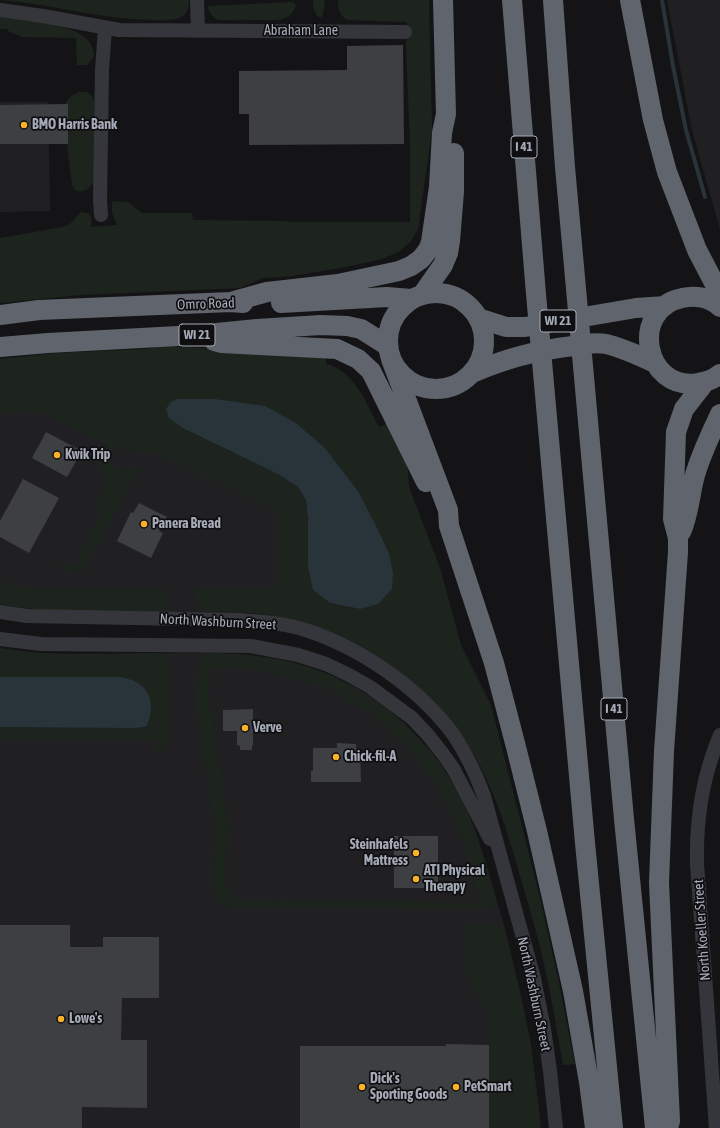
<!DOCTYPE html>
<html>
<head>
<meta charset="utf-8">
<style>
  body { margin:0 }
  canvas { display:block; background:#141416 }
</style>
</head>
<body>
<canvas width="720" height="1128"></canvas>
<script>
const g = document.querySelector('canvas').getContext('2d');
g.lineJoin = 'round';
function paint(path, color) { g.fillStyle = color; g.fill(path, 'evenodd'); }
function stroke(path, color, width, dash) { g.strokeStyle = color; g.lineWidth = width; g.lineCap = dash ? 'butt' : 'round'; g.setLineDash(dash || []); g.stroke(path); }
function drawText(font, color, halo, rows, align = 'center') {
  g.font = font + ' "Asap Condensed",sans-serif'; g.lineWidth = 3.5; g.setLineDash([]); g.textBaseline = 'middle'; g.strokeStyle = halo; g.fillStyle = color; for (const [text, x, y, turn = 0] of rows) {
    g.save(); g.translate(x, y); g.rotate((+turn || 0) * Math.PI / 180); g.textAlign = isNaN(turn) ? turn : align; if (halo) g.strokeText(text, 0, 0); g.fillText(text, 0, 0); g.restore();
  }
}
const built = new Path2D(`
  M667,0H720V229L692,130Z
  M0,102H48L50,211L0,212Z
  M82,353L296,500L299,621L254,613L80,611L0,604V359Z
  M0,648L37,653L56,654L216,653L264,657L289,662L323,672L372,698L388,709L404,723L434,755L446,773L476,835L487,867L505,929L520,992L531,1045L541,1128H0Z`);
const green = new Path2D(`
  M2,0H189C189,7 187,15 180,18C171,21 159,20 150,20C100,19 51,4 2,0Z
  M313,0H325L323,15L320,18C314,13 313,8 313,0Z
  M338,0H429L432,130L418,229L411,241L400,251L382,259L346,267L292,276L263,278L240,288L81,295L0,303V238L63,227L71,223L81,212C92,213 92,217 91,227L117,225L112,213V201L128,202L142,213H192L193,220L279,221L296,222H410V144L406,45L407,22L347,20C339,15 338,9 338,0Z
  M293,2L296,5C294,14 286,19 278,20H218C213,17 208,12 208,6Z
  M0,17C22,20 65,23 83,36C90,40 94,49 94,57L87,65H77L76,38L23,37L8,31V29H0Z
  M79,92H86L92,96L94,102V180C91,188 85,193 76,191L72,185L67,144L68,143V106L65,104C68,98 72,95 79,92Z
  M161,346L326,354V364C355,371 366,403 379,427L389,423L407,457L409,487L440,568L461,645L491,705L540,898L558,978L575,1064L563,1065C556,1026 550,986 540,947C534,922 526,897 519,872C504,820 488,769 455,726C434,698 407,676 378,657C341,633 297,617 253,613C236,611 219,612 201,612L196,602V589H277V511L162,455L110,448L90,436L43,413L16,412L0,414V359L57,353L147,349ZM177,399L296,423L325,448L358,491L389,553L360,609L330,603L313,590L306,500L298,487Z
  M84,450L120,469L139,468L96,547L84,571L65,572L61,569L60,563L63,562L73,567L103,510L94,506C102,497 107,478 100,467C96,462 87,458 82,455Z
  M0,580L23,587L41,590H166L169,594L170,602L164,611C110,611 54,615 0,604Z
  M0,648C53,657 108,654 162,653L168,659L171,665L170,738C168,746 164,750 155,751V740H0V727L134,728L151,700L143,687L120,677H0Z
  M208,653C242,653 277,657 309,667C376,689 434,741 464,804C479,835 488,871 497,904L487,909L246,908C237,907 220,908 215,900C213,897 213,893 212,890L213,819L208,783L195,706L197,664ZM224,667L261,670L322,686L366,710L407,747L440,790L461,836L481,902L475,903L242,900L230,896L226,886L228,827L227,810L209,699L210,674L214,669Z
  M465,924H489L504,926L520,992L531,1045L541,1128H489V1016L466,975Z`);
const water = new Path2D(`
  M177,399H215L265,406L296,423L325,448L358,491L376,526L389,553L393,573L392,589L378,604L360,609L330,603L313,590L308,567V521L306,500L298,487L278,474L183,428L169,418L166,409L171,402Z
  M0,677H120C148,681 157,700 147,726L143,727L134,728L0,727Z`);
const stream = new Path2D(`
  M662,0L673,66L686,130L705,197`);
const building = new Path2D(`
  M403,45L404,144L249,145V114H239V71L347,70V46Z
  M68,104V144H0V105Z
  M46,432L82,451L67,477L32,458Z
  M23,479L59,498L29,553L0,537V521Z
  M139,503L167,517L159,531L163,533L151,558L117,541L131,512L133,513Z
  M253,709V745H252V750H240V746L237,745V731H223V710Z
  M337,743L356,744V748L360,749L361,782H311V771H313V748H337Z
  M394,836H438V888H394Z
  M0,925H70V947H103V937H159V998H122L121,1040H147V1108L82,1107V1128H0Z
  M446,1044L489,1045V1128H300V1046H446Z`);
const minor = new Path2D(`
  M197,0L198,31
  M0,10L43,16L119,30L405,32
  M101,215L100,200L102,70L105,28
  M0,612L27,616L239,620C260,621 280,623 299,628C357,645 417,686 453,734C466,753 476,774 484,796L534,978L544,1029L550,1071L556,1128
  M0,639L41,644L251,646L298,655L326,664L349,675L370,687L412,718L428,735L443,754L454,770L490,839
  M716,1128L697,864C696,821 703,775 720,735`);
const highway = new Path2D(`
  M512,0L536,294L585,843L613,1128
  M553,0L565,167L624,819L655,1128
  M630,0L653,120L667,172L697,250L720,294
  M388 341a48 48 0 1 1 96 0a48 48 0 1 1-96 0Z
  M422,295L443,265L448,253L450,241L454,192V153
  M231,302L267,292L338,284L399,271L411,266L421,259L428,250L431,242L439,187L442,133L446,114L443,0
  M281,303L387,297L411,299
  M720,307C710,297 695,295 682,298C629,309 644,392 698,383C706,382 714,379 720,374
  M0,315L39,310L231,302L243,303
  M478,318L506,327H525L636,308L665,306
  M214,341L221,343L337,349L358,359L371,371L426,482
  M0,347L48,343L197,335L257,329L321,325L347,326L361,329L388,346
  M391,359L448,510L449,526L494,663L515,743L537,831L573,991L589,1082L595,1128
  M472,373C504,359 538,350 573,346C583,344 596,342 606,344C623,348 640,356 655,363
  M681,532C689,515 690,493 695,475C701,454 711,434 720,414
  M668,1128L670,1121L659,883L664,751L678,552V538L673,519L676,432L684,409L705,382`);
const markers = [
  [24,125,4,"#f9b228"],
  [57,455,4,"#f9b228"],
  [144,524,4,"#f9b228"],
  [245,728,4,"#f9b228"],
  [336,757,4,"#f9b228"],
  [416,853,4,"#f9b228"],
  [416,879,4,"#f9b228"],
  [61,1019,4,"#f9b228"],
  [362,1087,4,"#f9b228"],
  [456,1087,4,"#f9b228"]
];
const shields = [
  [524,147,26],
  [558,321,36],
  [197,335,36],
  [614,709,26]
];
const shieldNames = [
  ["I 41",524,147],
  ["WI 21",558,321],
  ["WI 21",197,335],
  ["I 41",614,709]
];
const streetNames = [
  ["Abraham Lane",301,31],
  ["Omro Road",206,304,-2],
  ["North Washburn Street",218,622,3],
  ["North Koeller Street",702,930,-94],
  ["North Washburn Street",534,994,78]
];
const poiNames = [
  ["BMO Harris Bank",32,125],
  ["Kwik Trip",65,455],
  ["Panera Bread",152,524],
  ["Verve",253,728],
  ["Chick-fil-A",344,757],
  ["Steinhafels",408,845,"right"],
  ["Mattress",408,861,"right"],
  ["ATI Physical",424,871],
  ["Therapy",424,887],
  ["Lowe's",69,1019],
  ["Dick's",370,1079],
  ["Sporting Goods",370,1095],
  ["PetSmart",464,1087]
];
paint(built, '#202023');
paint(green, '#1c241d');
paint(water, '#29333a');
stroke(stream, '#29333a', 4);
paint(building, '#3e3f43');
stroke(minor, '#35363b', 14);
stroke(highway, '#60646c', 20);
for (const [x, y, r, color] of markers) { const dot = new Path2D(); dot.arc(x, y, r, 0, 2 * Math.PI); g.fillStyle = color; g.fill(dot); stroke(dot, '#0f0f11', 1.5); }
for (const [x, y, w] of shields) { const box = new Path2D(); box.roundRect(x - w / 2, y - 11, w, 22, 3); g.fillStyle = '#0f0f11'; g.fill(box); stroke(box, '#a5aab7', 1); }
drawText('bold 13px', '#a5aab7', null, shieldNames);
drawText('14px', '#a5aab7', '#0f0f11', streetNames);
drawText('bold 14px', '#a5aab7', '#0f0f11', poiNames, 'left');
</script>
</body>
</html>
